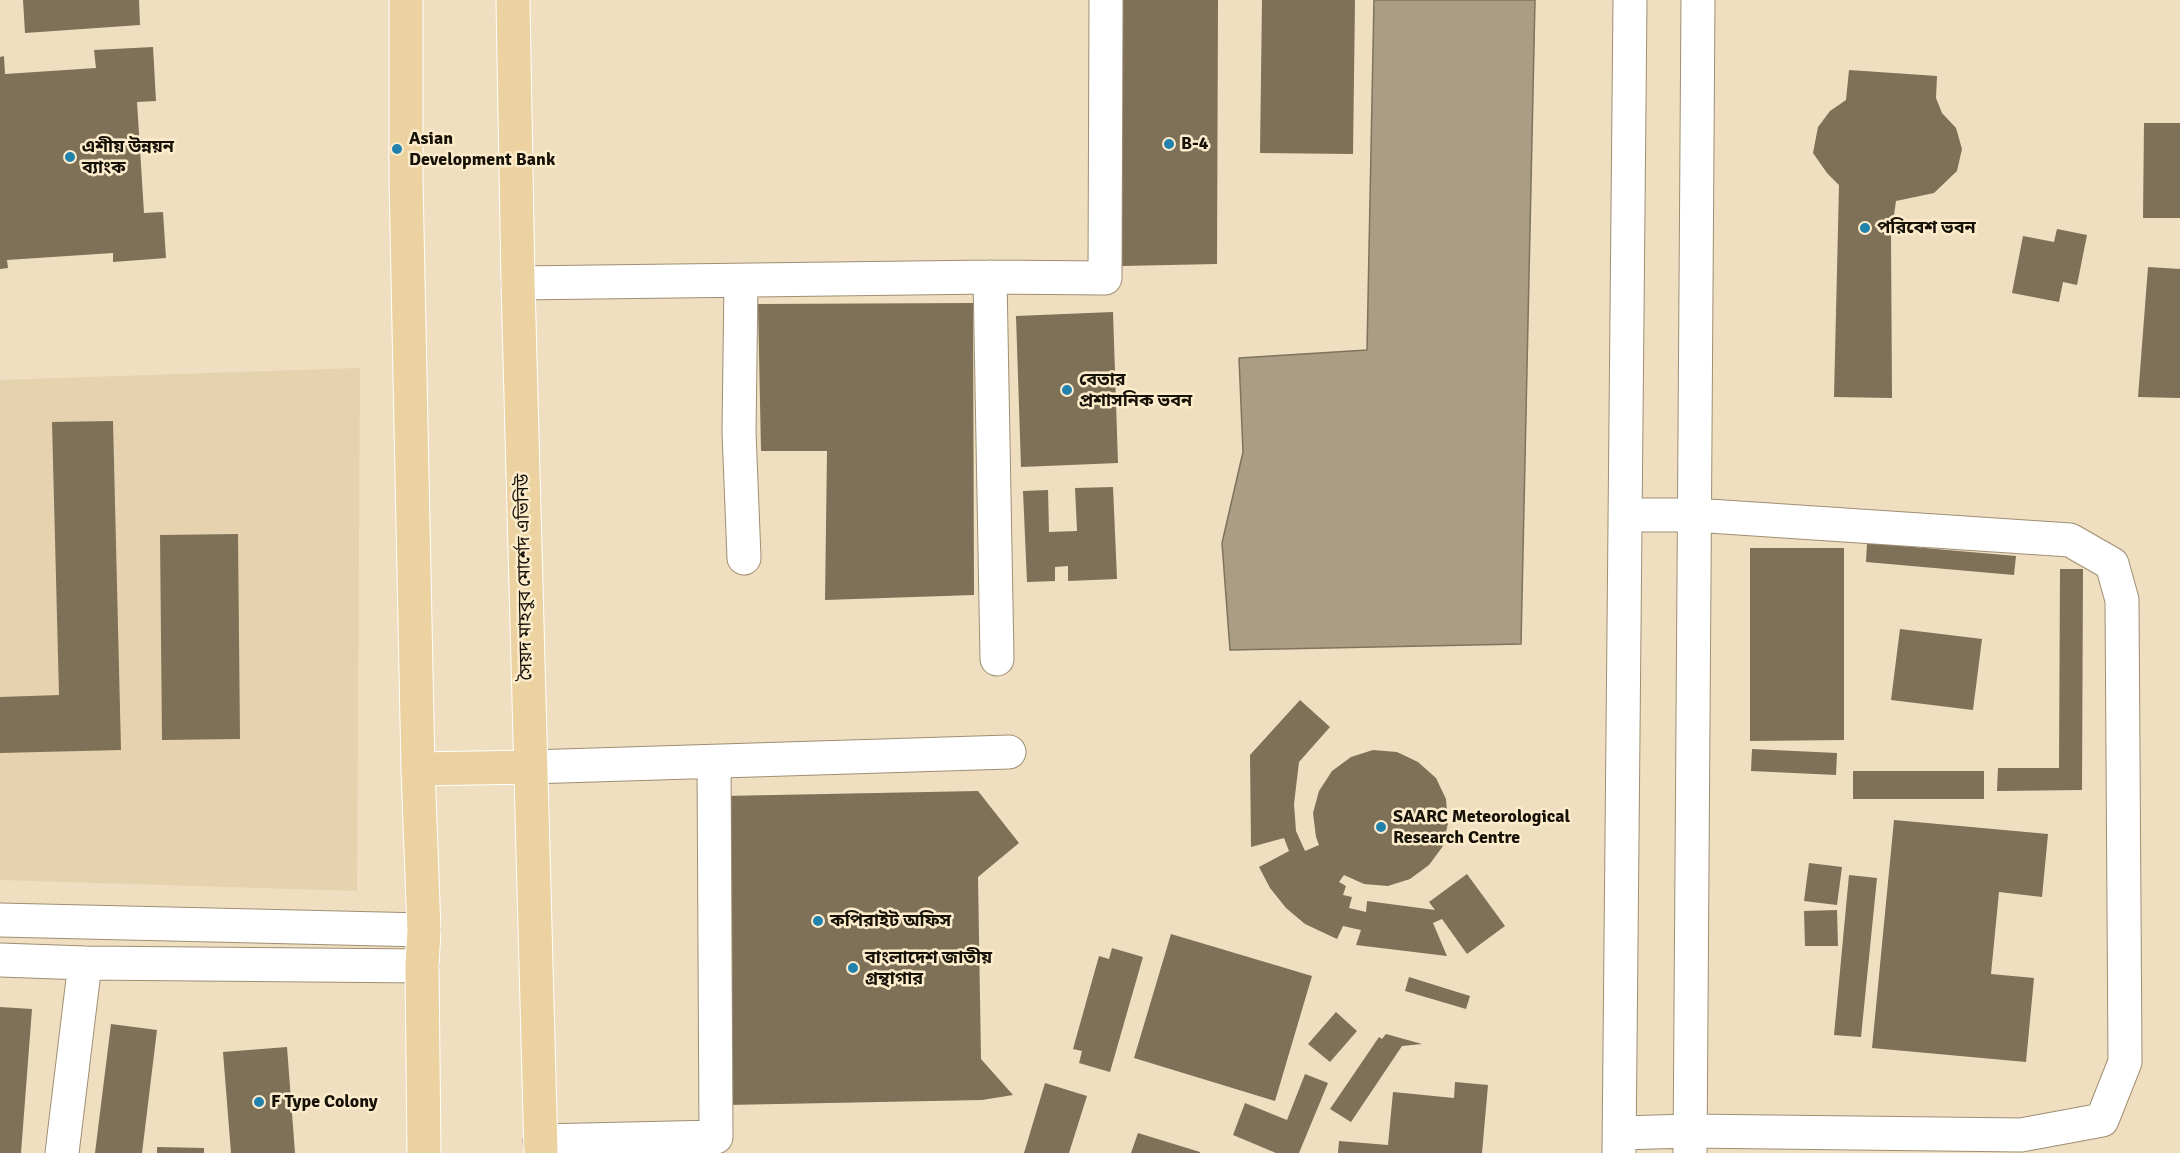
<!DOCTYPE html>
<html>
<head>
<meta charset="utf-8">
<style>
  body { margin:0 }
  canvas { display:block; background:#efdebf }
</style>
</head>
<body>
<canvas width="2180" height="1153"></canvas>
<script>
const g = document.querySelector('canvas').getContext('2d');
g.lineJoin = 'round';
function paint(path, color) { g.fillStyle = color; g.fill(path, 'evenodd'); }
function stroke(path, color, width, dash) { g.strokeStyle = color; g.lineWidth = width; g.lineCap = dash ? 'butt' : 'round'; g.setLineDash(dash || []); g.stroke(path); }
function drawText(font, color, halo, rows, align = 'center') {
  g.font = font + ' Signika,"Noto Sans Bengali",sans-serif'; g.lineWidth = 5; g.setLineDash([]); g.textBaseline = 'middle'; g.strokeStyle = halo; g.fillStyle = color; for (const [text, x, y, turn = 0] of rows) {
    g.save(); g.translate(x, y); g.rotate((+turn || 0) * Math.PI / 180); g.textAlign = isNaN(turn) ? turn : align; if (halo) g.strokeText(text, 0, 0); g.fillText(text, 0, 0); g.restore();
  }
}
const built = new Path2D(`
  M360,368L357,891L0,880V380Z`);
const water = new Path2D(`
  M1374,0H1535L1521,644L1230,650L1222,543L1243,452L1239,358L1367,350Z`);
const building = new Path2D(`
  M23,0H139L140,25L25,33Z
  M1117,0H1218L1217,264L1122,266L1121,123Z
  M1262,0H1355L1353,154L1260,153Z
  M153,47L156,101L137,102L144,213L163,212L166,258L113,262V253L7,260L8,268L0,269V57L4,56L5,74L96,68L94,50Z
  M1849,70L1937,76L1936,98L1942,113L1956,128L1962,149L1957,171L1934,193L1896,201L1891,236L1892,398L1834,397L1839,185L1827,173L1813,153L1818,127L1830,111L1846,100Z
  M2144,123H2180V218H2143Z
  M2057,229L2087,235L2077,285L2063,282L2059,302L2012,293L2023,236L2054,242Z
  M2148,267L2180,269V398L2138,397Z
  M973,303L974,595L825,600L827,451H761L758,304Z
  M1113,312L1118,463L1021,467L1016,316Z
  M113,421L121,750L0,753V697L59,695L52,422Z
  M1113,487L1117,579L1068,581V566L1055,567V581L1027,582L1023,491L1048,490L1049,532L1077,531L1075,488Z
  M238,534L240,739L162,740L160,535Z
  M1867,543L2016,556L2014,575L1866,562Z
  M1750,548H1844V740L1750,741Z
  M2060,569H2083L2082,790L1997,791L1998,768H2059Z
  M1900,629L1982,639L1973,710L1891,700Z
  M1300,700L1330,727L1299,762L1294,804L1296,831L1305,851L1319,845L1316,837L1313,813L1319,791L1332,771L1351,757L1373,750L1397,752L1418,762L1436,778L1446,799L1448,823L1443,846L1429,865L1410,879L1388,886L1364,884L1344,875L1339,882L1346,886L1343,895L1352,897L1349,908L1366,912L1367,901L1435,910L1429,902L1467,874L1505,926L1467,954L1442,919L1433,923L1447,956L1356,945L1361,930L1343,926L1337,939L1305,924L1286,908L1270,888L1259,867L1289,851L1284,838L1251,847L1250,755Z
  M1752,749L1837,753L1836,775L1751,771Z
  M1853,771H1984V799H1853Z
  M978,791L1019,843L978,877L981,1059L1013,1095L982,1100L727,1105L723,796Z
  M1894,820L2048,834L2042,897L1999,892L1991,974L2034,978L2026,1062L1872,1048Z
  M1809,863L1842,867L1837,905L1804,901Z
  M1849,875L1877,878L1861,1037L1834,1035Z
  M1837,910L1838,946H1805L1804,911Z
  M1171,934L1312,976L1275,1101L1134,1058Z
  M1112,948L1143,957L1110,1072L1079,1063L1082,1051L1073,1049L1099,956L1109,959Z
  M1409,977L1470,996L1466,1009L1405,991Z
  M0,1007L32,1009L21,1153H0Z
  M1336,1012L1357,1031L1330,1062L1308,1044Z
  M111,1024L157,1030L142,1153H95Z
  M1386,1034L1422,1044L1402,1046L1351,1122L1330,1109L1379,1037L1382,1039Z
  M287,1047L295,1153H231L223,1052Z
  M1305,1074L1328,1083L1299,1153H1276L1233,1135L1245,1103L1287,1120Z
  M1455,1082L1488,1085L1482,1153H1338L1339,1141L1388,1145L1393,1092L1454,1098Z
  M1045,1083L1087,1096L1069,1153H1024Z
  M1138,1133L1200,1152V1153H1131Z
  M157,1147L204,1148V1153H157Z`);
const minor = new Path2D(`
  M990,277L997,659
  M741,281L739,432L744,558
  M518,283L990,277L1105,278L1106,0
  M530,767L1009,752
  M0,920L424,930
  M0,960L85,963L422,966
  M1620,1133L1690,1131L2021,1135L2102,1120L2125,1062L2122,600L2112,564L2070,540L1694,515H1625
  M540,1141L716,1137L714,762
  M62,1153L85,963
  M1619,1153L1630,0
  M1690,1153L1698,0`);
const major = new Path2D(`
  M406,0V180L418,769L424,930L422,966L424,1153
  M513,0L518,283L541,1153
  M418,769L530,767`);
const markers = [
  [1169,144,6,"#2282ae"],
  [397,149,6,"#2282ae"],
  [70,157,6,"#2282ae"],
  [1865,228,6,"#2282ae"],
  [1067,390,6,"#2282ae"],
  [1381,827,6,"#2282ae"],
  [818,921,6,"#2282ae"],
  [853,968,6,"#2282ae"],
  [259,1102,6,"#2282ae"]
];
const poiNames = [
  ["Asian",409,139],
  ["Development Bank",409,160],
  ["B-4",1181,144],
  ["এশীয় উন্নয়ন",82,147],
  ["ব্যাংক",82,168],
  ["পরিবেশ ভবন",1877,228],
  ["বেতার",1079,380],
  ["প্রশাসনিক ভবন",1079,401],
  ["SAARC Meteorological",1393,817],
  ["Research Centre",1393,838],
  ["কপিরাইট অফিস",830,921],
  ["বাংলাদেশ জাতীয়",865,958],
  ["গ্রন্থাগার",865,979],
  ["F Type Colony",271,1102]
];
const streetNames = [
  ["সৈয়দ মাহবুব মোর্শেদ এভিনিউ",525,577,-91]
];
paint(built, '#e6d2ae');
paint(water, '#ab9d83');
stroke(water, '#7f735e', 1.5);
paint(building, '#7e7158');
stroke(minor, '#9f8f73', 35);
stroke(major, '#fff', 35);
stroke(minor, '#fff', 33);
stroke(major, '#ebd2a0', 33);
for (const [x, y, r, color] of markers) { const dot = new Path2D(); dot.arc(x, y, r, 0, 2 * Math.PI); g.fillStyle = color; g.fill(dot); stroke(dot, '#fceccc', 2); }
drawText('bold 18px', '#171207', '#fceccc', poiNames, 'left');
drawText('18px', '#171207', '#fceccc', streetNames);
</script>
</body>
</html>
